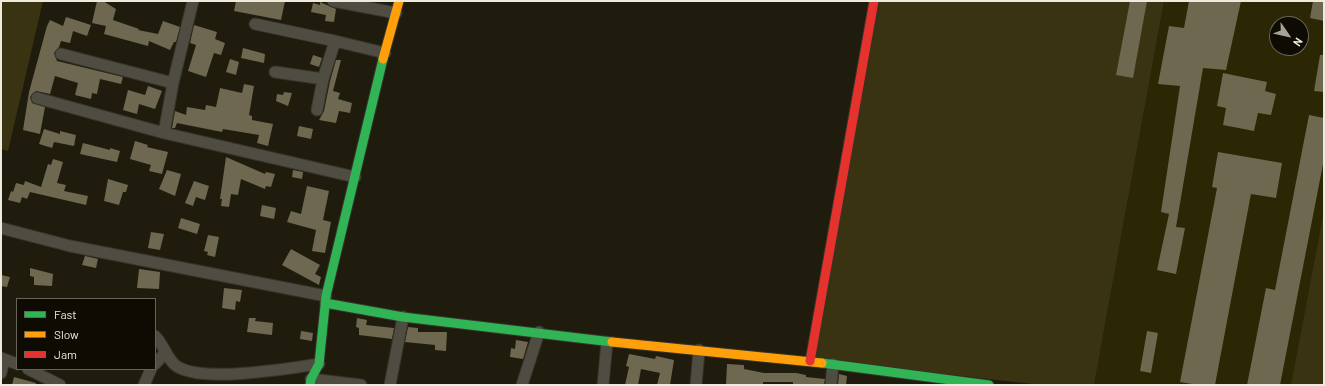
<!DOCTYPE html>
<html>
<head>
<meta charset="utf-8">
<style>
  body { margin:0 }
  #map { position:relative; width:1325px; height:386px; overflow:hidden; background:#1f1c0d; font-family:Barlow,sans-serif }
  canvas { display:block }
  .frame { position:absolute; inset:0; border:2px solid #edebdb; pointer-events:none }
  .legend { position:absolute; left:16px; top:298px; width:140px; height:72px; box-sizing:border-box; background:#0d0b02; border:1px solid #676559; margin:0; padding:5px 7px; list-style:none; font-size:12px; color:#edebdb }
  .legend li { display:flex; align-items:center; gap:8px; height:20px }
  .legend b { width:20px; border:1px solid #676559 }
  .north { position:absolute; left:1269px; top:16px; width:40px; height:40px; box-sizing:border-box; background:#0d0b02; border:1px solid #676559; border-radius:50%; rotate:124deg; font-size:11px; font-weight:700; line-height:16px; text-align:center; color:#edebdb }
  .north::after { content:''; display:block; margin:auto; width:14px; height:18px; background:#a5a393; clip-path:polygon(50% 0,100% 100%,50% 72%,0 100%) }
</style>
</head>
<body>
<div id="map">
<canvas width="1325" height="386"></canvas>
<div class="frame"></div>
<ul class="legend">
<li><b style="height:5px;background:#30b455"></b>Fast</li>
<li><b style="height:5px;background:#ff9f0a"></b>Slow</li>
<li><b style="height:5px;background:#e5322d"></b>Jam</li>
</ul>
<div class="north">N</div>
</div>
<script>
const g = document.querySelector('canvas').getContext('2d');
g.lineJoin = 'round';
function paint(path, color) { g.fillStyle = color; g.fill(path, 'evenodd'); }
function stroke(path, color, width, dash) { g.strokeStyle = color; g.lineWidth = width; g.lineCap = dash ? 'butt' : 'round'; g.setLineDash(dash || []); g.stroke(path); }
const built = new Path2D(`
  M1164,1H1324V385H1094ZM1277,24H1301V48H1277Z`);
const green = new Path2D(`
  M1,1H43L8,151L1,149Z
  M879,1H1164L1094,385H1041L814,359Z
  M1324,211V385H1291Z`);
const building = new Path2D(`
  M97,1H103L116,9L113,20L139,29L138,30L158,34L163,21L180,27L176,42H174L170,50L149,41L148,46L104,34L106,26L92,23Z
  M236,1H285L281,20L234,11Z
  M1130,1H1147L1133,78L1116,75Z
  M1189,1H1241L1226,70L1203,68L1176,227L1185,228L1176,274L1157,270L1169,214L1161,212L1180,86L1158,84L1169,26L1184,28Z
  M1313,1H1324V21L1310,18Z
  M320,2L336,9L334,22L325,21L326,15L311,12L313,3L320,5Z
  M66,17L91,25L87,36L73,31L70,43L61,41L59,47L54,53L57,61L123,77L121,84L100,79L97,94L92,93L91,99L75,95L78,83L55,76L50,94L36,91L30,97L32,103L45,107L40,134L23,130L29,92L47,26L50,20L63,26Z
  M194,25L217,32L215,39L225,43L221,55L214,53L206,77L188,71L196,45L190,43Z
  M243,48L265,54L264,63L241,58Z
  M313,55L322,58L319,67L310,64Z
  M1320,55H1324V92L1314,91Z
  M230,59L239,62L236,75L226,72Z
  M336,60H341L333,91L340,93L338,99L352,103L350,113L339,111L336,123L319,120L324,111L330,81Z
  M1223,73L1267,82L1265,91L1276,94L1271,115L1258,113L1254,131L1223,125L1226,108L1217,106Z
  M244,84L254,86L249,115L252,116V120L273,124L268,146L257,143L259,135L223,129L222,132L177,123L175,128H172L175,111L186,115L187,107L205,110L206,105L216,107L220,88L242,93Z
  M148,86L162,91L155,109L139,104L137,114L123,110L128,90L145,95Z
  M284,92L292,93L288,106L276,101L277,94L283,95Z
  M1309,115L1324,118V159L1280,385H1247L1266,288L1275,290Z
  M299,126L313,129L311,139L297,136Z
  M44,129L60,134V131L76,135L74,146L54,142L52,148L39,144Z
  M135,141L148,145L147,147L168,152L162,174L149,171L151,165L130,159Z
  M83,143L110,150V148L120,151L117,162L80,154Z
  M1218,152L1282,163L1276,198L1251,194L1215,385H1198L1180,382L1217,188L1212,187Z
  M226,157L265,174L266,172L275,174L271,187L266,186L265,189L241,179L238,195L231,194L229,207L221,206L222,199H220Z
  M53,159L63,162L57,183L66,185L64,191L88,196L86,205L30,192L27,199L22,197L20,203L8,200L11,191L13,192L16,183L24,185L25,181L41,187L48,164L51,165Z
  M167,170L181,174L175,196L159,189Z
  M293,170L303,172L302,179L292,177Z
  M108,179L128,185L126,192H123L119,205L104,201Z
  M194,181L209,186L205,200L196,197L193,206L185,203Z
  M307,186L329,191L323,220L331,222L325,253L312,251L316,230L287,222L291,211L301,214Z
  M262,205L276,208L274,219L260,216Z
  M181,218L200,224L197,234L178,228Z
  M151,232L164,234L160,250L148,248Z
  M208,235L219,237L215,257L207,255L208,252L204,251Z
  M291,249L320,265L315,274L321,277L319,285L282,265Z
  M85,256L98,259L96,268L82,265Z
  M30,268L53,274L52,286L34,285V277L30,276Z
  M139,269L160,272L159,289L137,288Z
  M1,275L10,277L7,287L1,286Z
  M224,288L242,290L240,302L236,301L235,310L222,308Z
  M249,318H256L255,321L273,323L272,335L247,332Z
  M357,318L367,320L366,325L394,328L392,339L359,335V328L356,327Z
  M408,327L418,328V332H447L446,351L435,350V345L405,342Z
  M301,331L313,333L312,341L300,339Z
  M1147,331L1158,333L1151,373L1140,371Z
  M516,340L528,342L523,359L510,357L511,348L515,349Z
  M629,354L655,359L656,356L674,360L670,385H657L660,373L641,369L638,385H625L629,367L626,366Z
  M727,364L744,365V369L764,373H796L806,375V377L825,379L824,385H793V382H763V385H726Z
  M839,374L847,376L846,385H838Z
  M14,377L36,383L35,385H12Z`);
const street = new Path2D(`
  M333,1L396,13
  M255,24L335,41
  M61,54L173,83
  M275,72L323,79
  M37,98L164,133L355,177
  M317,110L323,79L335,41L385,53
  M164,133L173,83L193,1
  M1,228L70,246L326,296
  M155,336C163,344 166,356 174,364C196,385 290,368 319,364
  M1,358L17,364
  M155,364L166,352
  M28,369L60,385
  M1,373L4,359
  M311,379L361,385
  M144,385L151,369
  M390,385L403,317
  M522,385L539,332
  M603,385L607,342
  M696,385L699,350
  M831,385L833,364`);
const fast = new Path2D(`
  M325,303L403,317L612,342
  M822,363L989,385
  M310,385L311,379L319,364L326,296L383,59`);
const slow = new Path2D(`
  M383,59L399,1
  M612,342L822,363`);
const jam = new Path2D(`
  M810,361L874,1`);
paint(built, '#2b2604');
paint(green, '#3a3311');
paint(building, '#6d684f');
stroke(street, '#36342b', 13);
stroke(fast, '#36342b', 11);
stroke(slow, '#36342b', 11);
stroke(jam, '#36342b', 11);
stroke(street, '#4f4d42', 11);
stroke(fast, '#30b455', 9);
stroke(slow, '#ff9f0a', 9);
stroke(jam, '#e5322d', 9);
</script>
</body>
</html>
